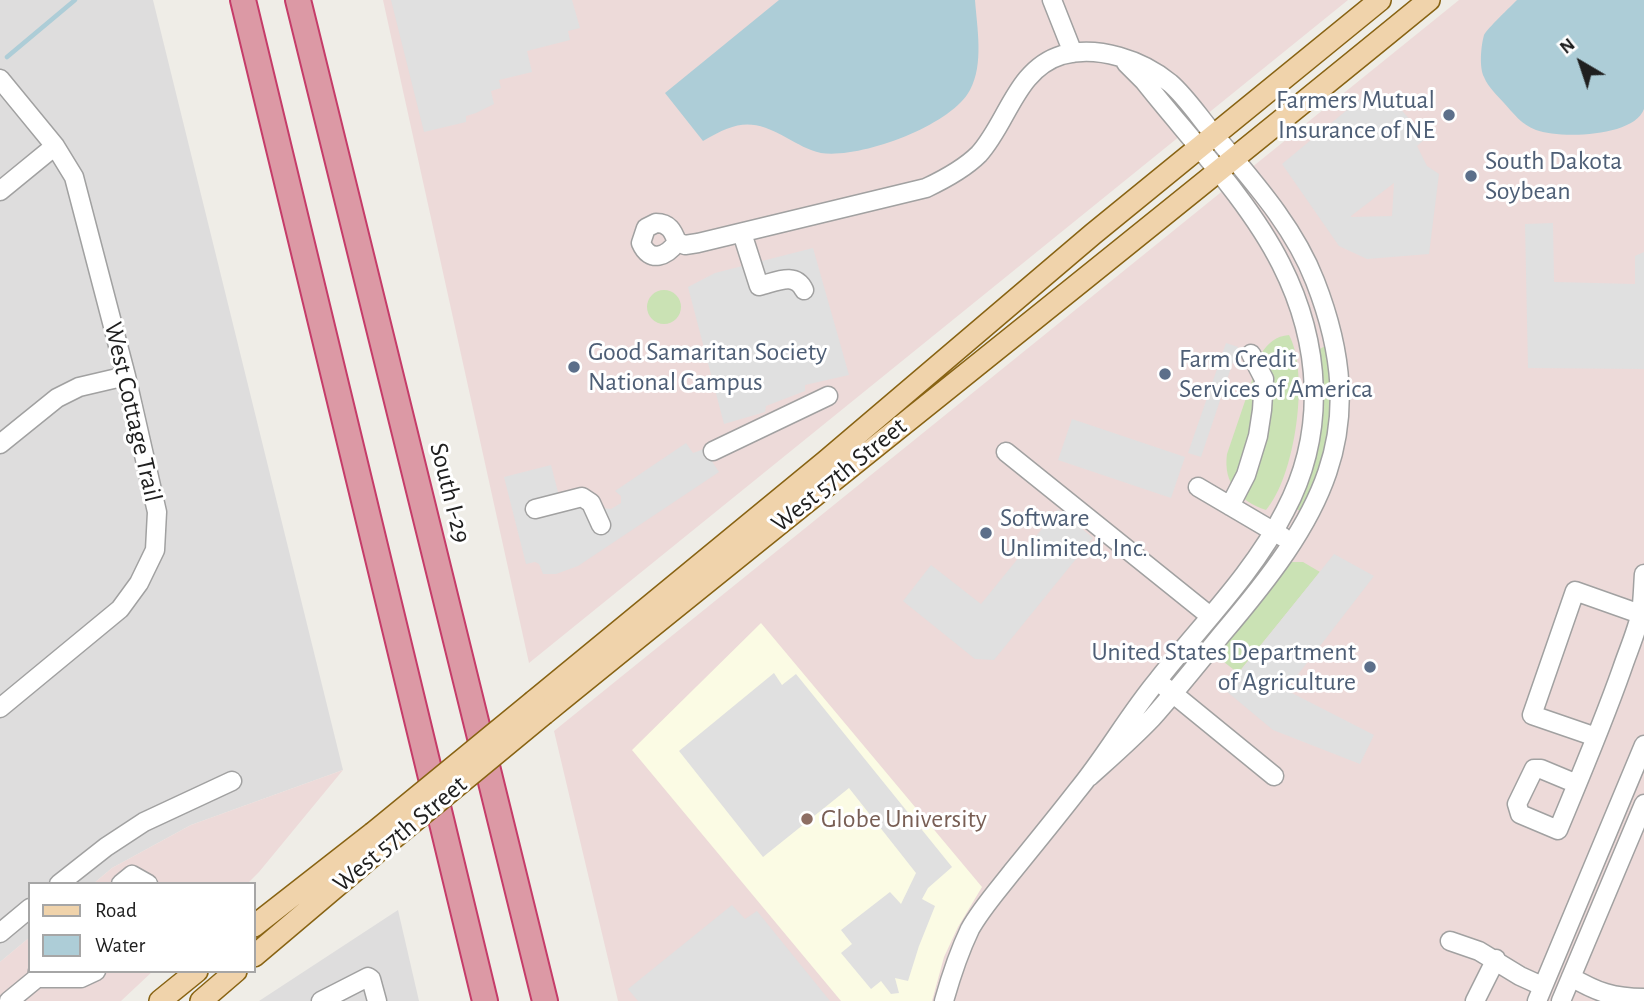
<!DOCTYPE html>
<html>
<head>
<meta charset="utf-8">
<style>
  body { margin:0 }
  #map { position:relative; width:1644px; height:1001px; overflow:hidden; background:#efede7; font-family:"Alegreya Sans",sans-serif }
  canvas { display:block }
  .legend { position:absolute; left:28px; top:882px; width:228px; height:91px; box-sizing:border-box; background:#fff; border:2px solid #a6a6a6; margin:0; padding:9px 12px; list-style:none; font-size:21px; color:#202020 }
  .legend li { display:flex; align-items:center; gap:14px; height:35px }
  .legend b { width:35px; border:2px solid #a6a6a6 }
  .north { position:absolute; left:1546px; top:28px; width:70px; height:70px; -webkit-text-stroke:5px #fff; paint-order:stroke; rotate:321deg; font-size:19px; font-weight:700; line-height:28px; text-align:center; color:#202020 }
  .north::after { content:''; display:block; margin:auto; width:24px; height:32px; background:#202020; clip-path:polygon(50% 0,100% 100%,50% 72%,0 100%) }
</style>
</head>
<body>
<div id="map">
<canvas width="1644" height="1001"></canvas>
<ul class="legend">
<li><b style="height:9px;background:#f0d3ab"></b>Road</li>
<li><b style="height:19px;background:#adcdd7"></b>Water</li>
</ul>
<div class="north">N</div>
</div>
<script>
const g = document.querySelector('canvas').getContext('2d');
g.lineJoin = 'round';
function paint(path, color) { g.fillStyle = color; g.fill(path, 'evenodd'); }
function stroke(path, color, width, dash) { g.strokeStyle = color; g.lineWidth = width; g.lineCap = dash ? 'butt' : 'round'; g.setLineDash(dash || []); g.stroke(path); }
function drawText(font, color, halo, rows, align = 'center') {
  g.font = font + ' "Alegreya Sans",sans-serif'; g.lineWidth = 6; g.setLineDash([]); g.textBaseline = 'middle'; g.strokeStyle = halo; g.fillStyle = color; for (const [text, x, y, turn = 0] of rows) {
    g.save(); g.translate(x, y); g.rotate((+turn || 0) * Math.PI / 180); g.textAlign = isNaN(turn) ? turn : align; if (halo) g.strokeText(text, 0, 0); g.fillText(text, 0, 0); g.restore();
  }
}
const residential = new Path2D(`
  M0,0H153L343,770L191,825L112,868L93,884H30V937L0,962Z
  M398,910L419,1001H259Z`);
const commercial = new Path2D(`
  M383,0H1348L529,663Z
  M1459,0H1644V1001H618L554,731Z
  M343,770L259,872L247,884H93L112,868L191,825Z
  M30,937V971H153L121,1001H0V962Z`);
const education = new Path2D(`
  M761,623L982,887L958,927L944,957L932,1001H841L632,750Z`);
const grass = new Path2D(`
  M647 307a17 17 0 1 1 34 0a17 17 0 1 1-34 0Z
  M1289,335C1310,374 1295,477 1266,510C1239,501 1223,483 1227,454L1261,354C1268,343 1276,336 1289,335Z
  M1327,345C1341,402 1326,460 1303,512L1298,510L1296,507L1318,350Z
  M1291,562H1303L1320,572L1238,673L1224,662L1219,652Z`);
const parking = new Path2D(`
  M391,0H572L580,28L568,31L570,40L527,51L532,72L499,80L501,88L491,91L494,104L476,113L466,116V122L424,132Z
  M1371,90L1381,103L1390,97L1426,138L1417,146L1427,166L1439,174L1429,254L1367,259L1339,246L1282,164ZM1394,183L1392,216L1351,217V216Z
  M1553,223L1554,282L1635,284V256L1644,252V369L1528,368L1525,224Z
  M813,248L849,375L805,385V391L766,406L765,412L724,424L688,287L715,273Z
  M1226,343L1238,347L1201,457L1188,453Z
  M1072,419L1185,457L1171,498L1058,460Z
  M686,443L693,453L704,449L719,472L578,566L556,574H543L539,564L535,562L526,564L504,477L551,465L559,496L584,489L592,492L602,508L611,509L621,503V496L615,491Z
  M1058,509L1093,538L994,660L975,659L903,601L931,565L981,604Z
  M1334,554L1374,576L1286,690L1374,735L1360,764L1273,730L1225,690Z
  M774,673L782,685L796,674L952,867L928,888L922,899L935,906L919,946L908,981L895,978L899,993L891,994L881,981L871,989L841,953L852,944L841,930L890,892L901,904L916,873L849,788L763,857L679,751Z
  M732,905L745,919L757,911L830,1001H638L628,989Z`);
const water = new Path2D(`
  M779,0H975C977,28 984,64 970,90C951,126 860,159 821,153C808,150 798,144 787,138C752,118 737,121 703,141L665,93Z
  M1517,0H1644V109C1634,137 1560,139 1536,130C1522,125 1513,113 1504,103C1497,95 1488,87 1484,77C1479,67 1481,46 1484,35C1487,29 1511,6 1517,0Z`);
const stream = new Path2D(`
  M7,57L75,0`);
const minor = new Path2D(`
  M1052,0L1073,53
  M0,79L55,146L74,177L126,376L157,512L155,550L139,583L120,609L0,708
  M0,191L55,146
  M656,223C669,223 673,231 677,242C667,256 650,264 641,243L646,228Z
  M742,233L759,286C776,282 795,271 804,290
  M677,242L685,245L698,243L926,188C945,179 964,169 979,154C1008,122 1016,69 1062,55C1098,45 1142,60 1170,83C1185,96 1198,115 1211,131C1249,177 1293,224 1315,281C1375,434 1319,520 1222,634C1199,662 1176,691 1152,718C1132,739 1110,758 1089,777
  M0,444L57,398L79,387L126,376
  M713,451L828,396
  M1006,452L1210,616
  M1198,487L1283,537
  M1230,506L1246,475L1258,436L1262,410L1264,379L1251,354
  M535,509L582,497L591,503L601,525
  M1165,687L1274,776
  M1596,737L1532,715L1575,591L1640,614
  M1577,784L1541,769H1534L1517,804L1520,814L1558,830C1580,777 1603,723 1622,669C1628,651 1637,631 1641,612C1643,600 1643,587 1644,574
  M59,884L106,847L144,822L232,781
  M121,884L132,875L148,884
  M0,933L30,908
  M1450,941L1479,951L1520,976L1542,986
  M1571,977C1597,992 1613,998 1644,998
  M37,978H81L96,971
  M9,1001L37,978L38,971
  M321,1001L368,977L371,979L377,1001
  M944,1001C951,976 959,952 970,929C981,909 998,890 1012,872C1034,845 1056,818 1077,791C1106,756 1128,716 1157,681C1200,626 1253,574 1285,511C1327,432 1321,343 1281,264C1249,200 1189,138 1144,81L1126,63
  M1475,1001L1496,959
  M1537,1001L1644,745
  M1561,1001L1644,804`);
const major = new Path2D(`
  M534,701L826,461L1093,234L1380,0
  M544,714C838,475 1136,240 1429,0
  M254,926L373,833
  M254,956L384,846
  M160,1001L197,971
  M201,1001L236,971`);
const highway = new Path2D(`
  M243,0L485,1001
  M298,0L545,1001`);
const majorBridge = new Path2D(`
  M373,833L534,701
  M384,846L544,714`);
const markers = [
  [1449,115,7,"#5c6f8a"],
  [1471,176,7,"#5c6f8a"],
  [574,367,7,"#5c6f8a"],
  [1165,374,7,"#5c6f8a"],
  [986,533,7,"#5c6f8a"],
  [1370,667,7,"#5c6f8a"],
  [807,819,7,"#8d6e63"]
];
const serviceNames = [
  ["Farmers Mutual",1435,100,"right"],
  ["Insurance of NE",1435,130,"right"],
  ["South Dakota",1485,161],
  ["Soybean",1485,191],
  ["Good Samaritan Society",588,352],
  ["National Campus",588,382],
  ["Farm Credit",1179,359],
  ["Services of America",1179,389],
  ["Software",1000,518],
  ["Unlimited, Inc.",1000,548],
  ["United States Department",1356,652,"right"],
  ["of Agriculture",1356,682,"right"]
];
const streetNames = [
  ["West Cottage Trail",133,412,77],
  ["West 57th Street",839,475,-39],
  ["South I-29",450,493,76],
  ["West 57th Street",400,834,-40]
];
const educationNames = [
  ["Globe University",821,819]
];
paint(residential, '#dedddd');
paint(commercial, '#eddad9');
paint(education, '#fbfbe4');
paint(grass, '#cae2b4');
paint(parking, '#e0e0e0');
paint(water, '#adcdd7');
stroke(stream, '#adcdd7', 4.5);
stroke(minor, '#a1a1a1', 21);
stroke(major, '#886313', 24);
stroke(highway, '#c53c69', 28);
stroke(minor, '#fff', 18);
stroke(major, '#f0d3ab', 21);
stroke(highway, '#dc99a5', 24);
stroke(majorBridge, '#886313', 24, []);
stroke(majorBridge, '#f0d3ab', 21);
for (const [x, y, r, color] of markers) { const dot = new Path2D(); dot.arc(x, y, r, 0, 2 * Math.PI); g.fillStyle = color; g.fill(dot); stroke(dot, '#fff', 2.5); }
drawText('26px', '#4e5e75', '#fff', serviceNames, 'left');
drawText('26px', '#202020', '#fff', streetNames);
drawText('26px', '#785e54', '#fff', educationNames, 'left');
</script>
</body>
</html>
